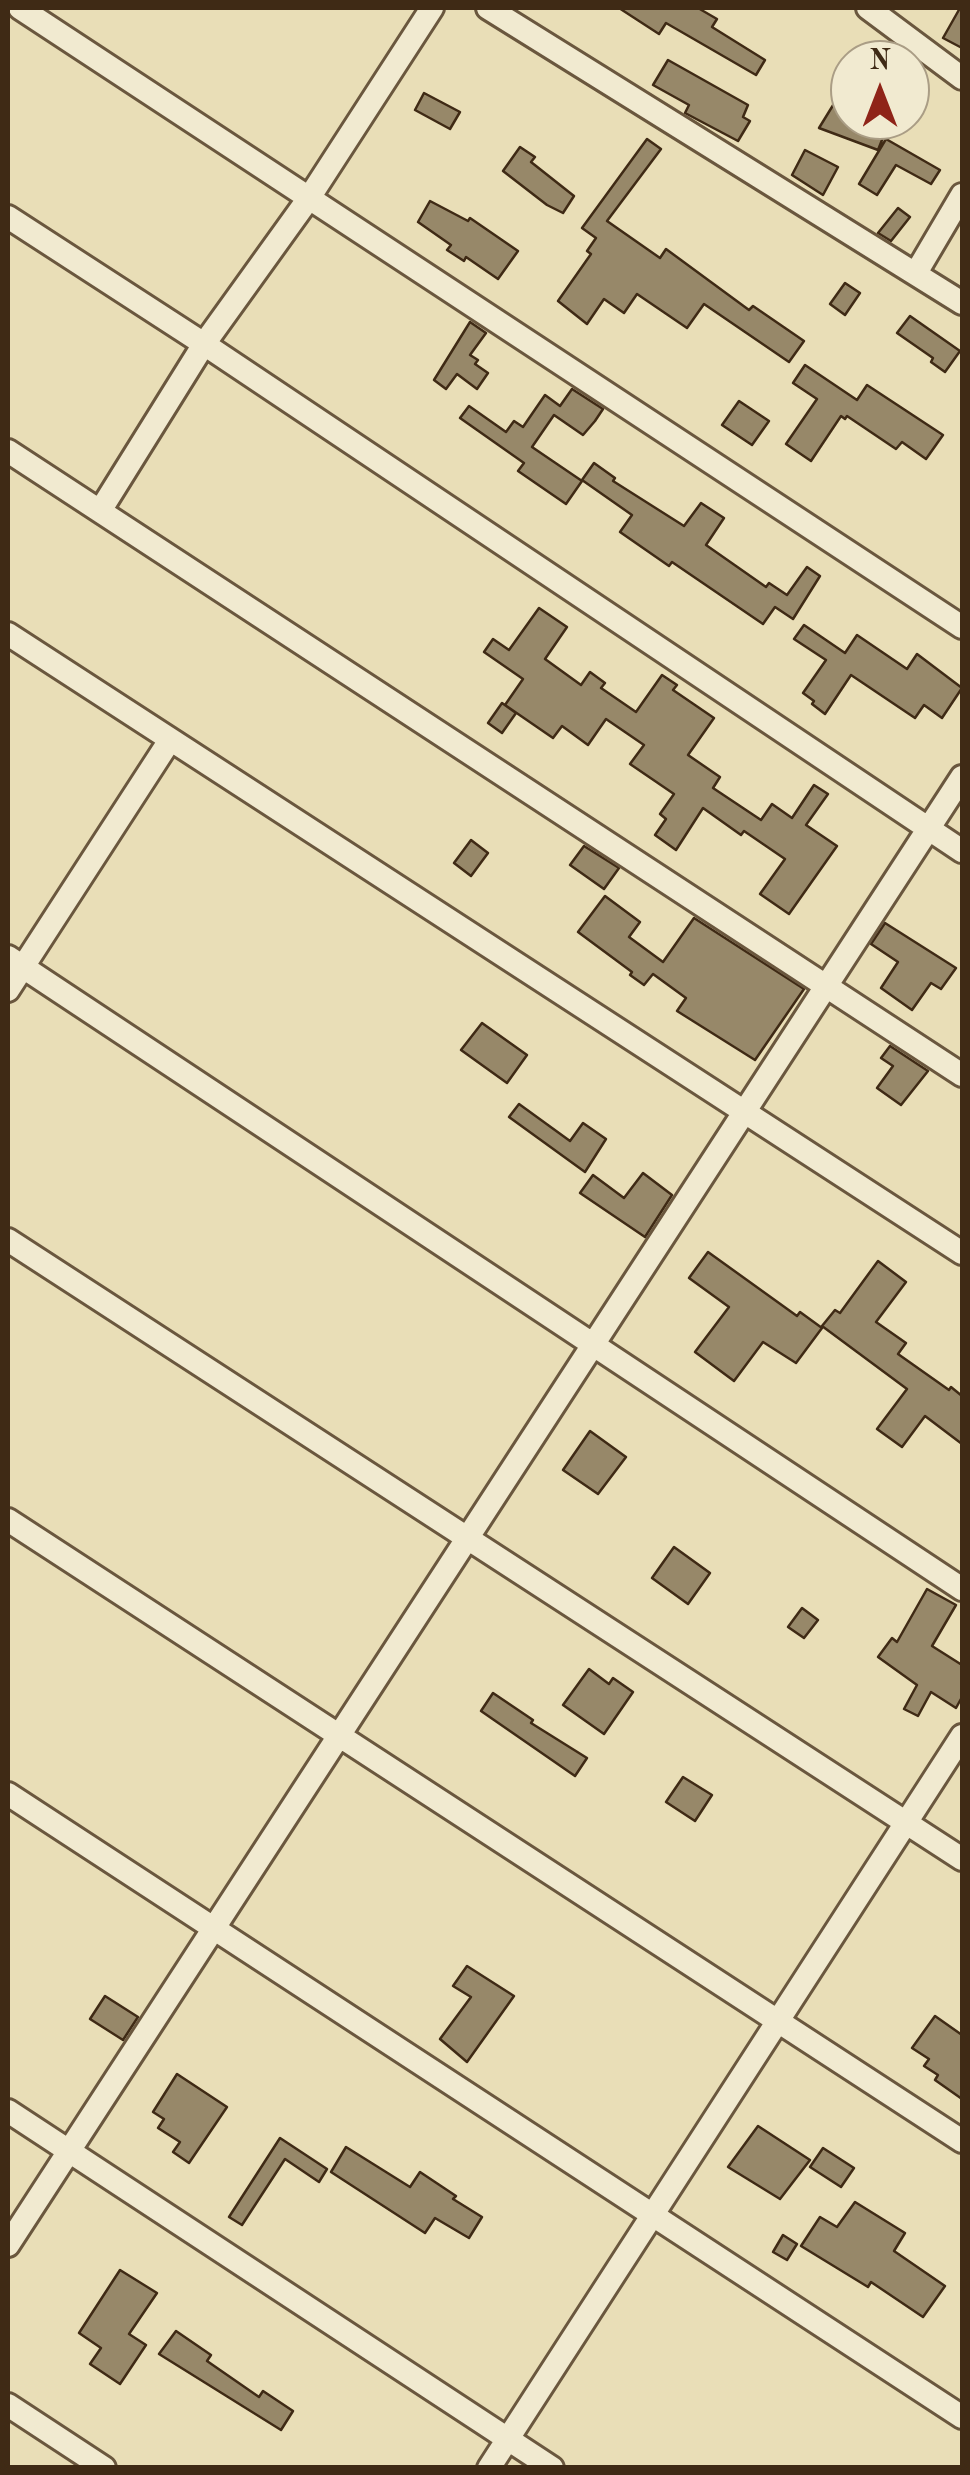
<!DOCTYPE html>
<html>
<head>
<meta charset="utf-8">
<style>
  body { margin:0 }
  #map { position:relative; width:970px; height:2475px; overflow:hidden; background:#e9deb7; font-family:"Old Standard TT",serif }
  canvas { display:block }
  .frame { position:absolute; inset:0; border:10px solid #3f2a15; pointer-events:none }
  .north { position:absolute; left:830px; top:40px; width:100px; height:100px; box-sizing:border-box; background:#f1ead0; border:2px solid #aa9d85; border-radius:50%; rotate:0deg; font-size:28px; font-weight:700; line-height:40px; text-align:center; color:#3f2a15 }
  .north::after { content:''; display:block; margin:auto; width:35px; height:45px; background:#8f2418; clip-path:polygon(50% 0,100% 100%,50% 72%,0 100%) }
</style>
</head>
<body>
<div id="map">
<canvas width="970" height="2475"></canvas>
<div class="frame"></div>
<div class="north">N</div>
</div>
<script>
const g = document.querySelector('canvas').getContext('2d');
g.lineJoin = 'round';
function paint(path, color) { g.fillStyle = color; g.fill(path, 'evenodd'); }
function stroke(path, color, width, dash) { g.strokeStyle = color; g.lineWidth = width; g.lineCap = dash ? 'butt' : 'round'; g.setLineDash(dash || []); g.stroke(path); }
const building = new Path2D(`
  M619,8H698L717,19L712,27L765,60L756,75L666,23L659,34Z
  M960,8H962V48L943,38Z
  M668,60L748,105L743,117L750,121L738,141L685,113L689,105L653,85Z
  M424,93L460,112L450,129L415,110Z
  M835,102L850,111V120H861L857,125L884,135L878,150L819,128Z
  M647,139L661,149L607,221L660,258L666,249L749,310L753,306L804,341L789,362L704,304L687,328L637,294L624,313L604,299L587,324L558,301L591,254L587,251L596,238L582,228Z
  M886,139L940,170L931,184L896,165L877,195L859,184Z
  M520,147L535,157L531,162L574,196L563,213L547,205L503,171Z
  M805,150L838,167L823,195L792,175Z
  M430,201L468,221L470,218L518,251L498,279L466,257L464,261L447,250L451,245L418,222Z
  M898,208L910,217L891,241L878,233Z
  M845,283L860,293L845,315L830,304Z
  M910,316L960,351L945,372L931,362L933,358L897,333Z
  M470,322L486,333L470,355L478,360L475,364L488,373L477,389L457,374L446,389L434,380Z
  M805,365L857,400L867,385L943,435L926,459L902,442L896,449L847,416L845,419L841,416L811,461L786,444L817,399L793,383Z
  M572,389L603,409L595,421L583,435L554,415L532,447L582,481L566,504L518,471L524,463L460,418L469,406L506,432L514,421L523,427L545,395L560,406Z
  M739,401L769,421L752,445L722,425Z
  M594,463L615,478L613,481L684,526L701,503L724,518L706,545L766,587L769,583L787,595L807,567L820,576L793,619L775,607L763,624L672,562L669,566L620,532L632,515L582,480Z
  M539,608L567,627L545,659L581,685L590,672L605,683L601,688L636,712L662,675L677,685L673,690L714,718L688,755L720,777L713,788L761,820L772,804L792,818L814,785L828,794L806,825L837,846L789,914L760,894L785,859L744,831L741,835L703,808L676,850L655,835L666,819L660,814L674,794L630,764L644,745L606,719L588,745L562,726L553,738L505,705L523,679L484,652L493,639L509,650Z
  M804,625L845,653L857,635L907,669L917,654L962,688L942,718L924,705L915,718L851,675L825,714L812,704L814,701L803,693L826,660L794,639Z
  M502,703L516,713L502,733L488,723Z
  M471,840L488,853L471,876L454,863Z
  M584,846L619,868L604,889L570,865Z
  M605,896L640,922L629,937L663,962L694,918L804,989L755,1060L677,1011L686,998L653,974L644,985L630,975L632,972L578,932Z
  M885,923L956,968L941,989L931,983L912,1010L881,988L898,962L871,944Z
  M482,1023L527,1055L507,1083L461,1050Z
  M890,1046L928,1071L901,1105L877,1088L893,1066L881,1058Z
  M519,1104L570,1141L583,1123L606,1139L585,1172L509,1117Z
  M643,1173L672,1195L645,1237L580,1193L593,1175L624,1198Z
  M708,1252L797,1316L800,1312L822,1328L796,1363L763,1342L734,1381L695,1352L729,1307L689,1278Z
  M878,1261L906,1282L876,1322L906,1343L898,1354L949,1390L951,1387L962,1396V1444L925,1416L902,1447L877,1429L907,1389L822,1326L835,1310L840,1313Z
  M590,1431L626,1457L598,1494L563,1470Z
  M674,1547L710,1573L688,1604L652,1578Z
  M927,1589L956,1605L932,1646L962,1665V1697L956,1708L931,1692L918,1716L904,1709L917,1685L878,1657L892,1638L897,1642Z
  M802,1608L818,1620L804,1638L788,1627Z
  M589,1669L609,1684L613,1678L633,1692L604,1734L563,1705Z
  M493,1693L533,1720L531,1723L587,1758L575,1776L481,1711Z
  M683,1777L712,1795L695,1821L666,1802Z
  M467,1966L514,1996L467,2062L440,2039L471,1997L453,1986Z
  M105,1996L138,2017L123,2040L90,2019Z
  M935,2016L962,2035V2099L935,2080L938,2075L924,2066L929,2059L912,2048Z
  M177,2074L227,2107L189,2163L173,2152L180,2142L158,2128L164,2119L153,2112Z
  M758,2126L810,2160L780,2199L728,2167Z
  M280,2138L327,2169L319,2182L285,2159L242,2225L229,2217Z
  M346,2147L410,2187L420,2172L456,2196L453,2199L482,2217L469,2238L435,2218L425,2233L331,2172Z
  M823,2148L854,2168L841,2187L810,2167Z
  M855,2202L905,2233L894,2251L945,2286L923,2317L871,2282L868,2287L801,2246L820,2217L837,2227Z
  M783,2235L797,2244L787,2260L773,2252Z
  M120,2270L157,2293L129,2334L146,2345L120,2384L90,2364L101,2348L79,2333Z
  M176,2331L211,2355L207,2361L259,2397L263,2391L293,2411L281,2430L159,2354Z`);
const minor = new Path2D(`
  M20,8L962,627
  M488,8L962,303
  M868,8L962,78
  M8,217L204,344L962,851
  M916,273L962,195
  M8,451L962,1075
  M100,511L204,344L309,198L432,8
  M8,634L962,1253
  M8,957L962,1589
  M8,990L170,740
  M8,1240L962,1859
  M8,1520L962,2141
  M8,1794L962,2417
  M8,2111L552,2468
  M8,2245L962,777
  M8,2405L104,2468
  M489,2468L962,1736`);
paint(building, '#978869');
stroke(building, '#3f2a15', 2.5);
stroke(minor, '#6a573e', 28);
stroke(minor, '#f1ead0', 22);
</script>
</body>
</html>
